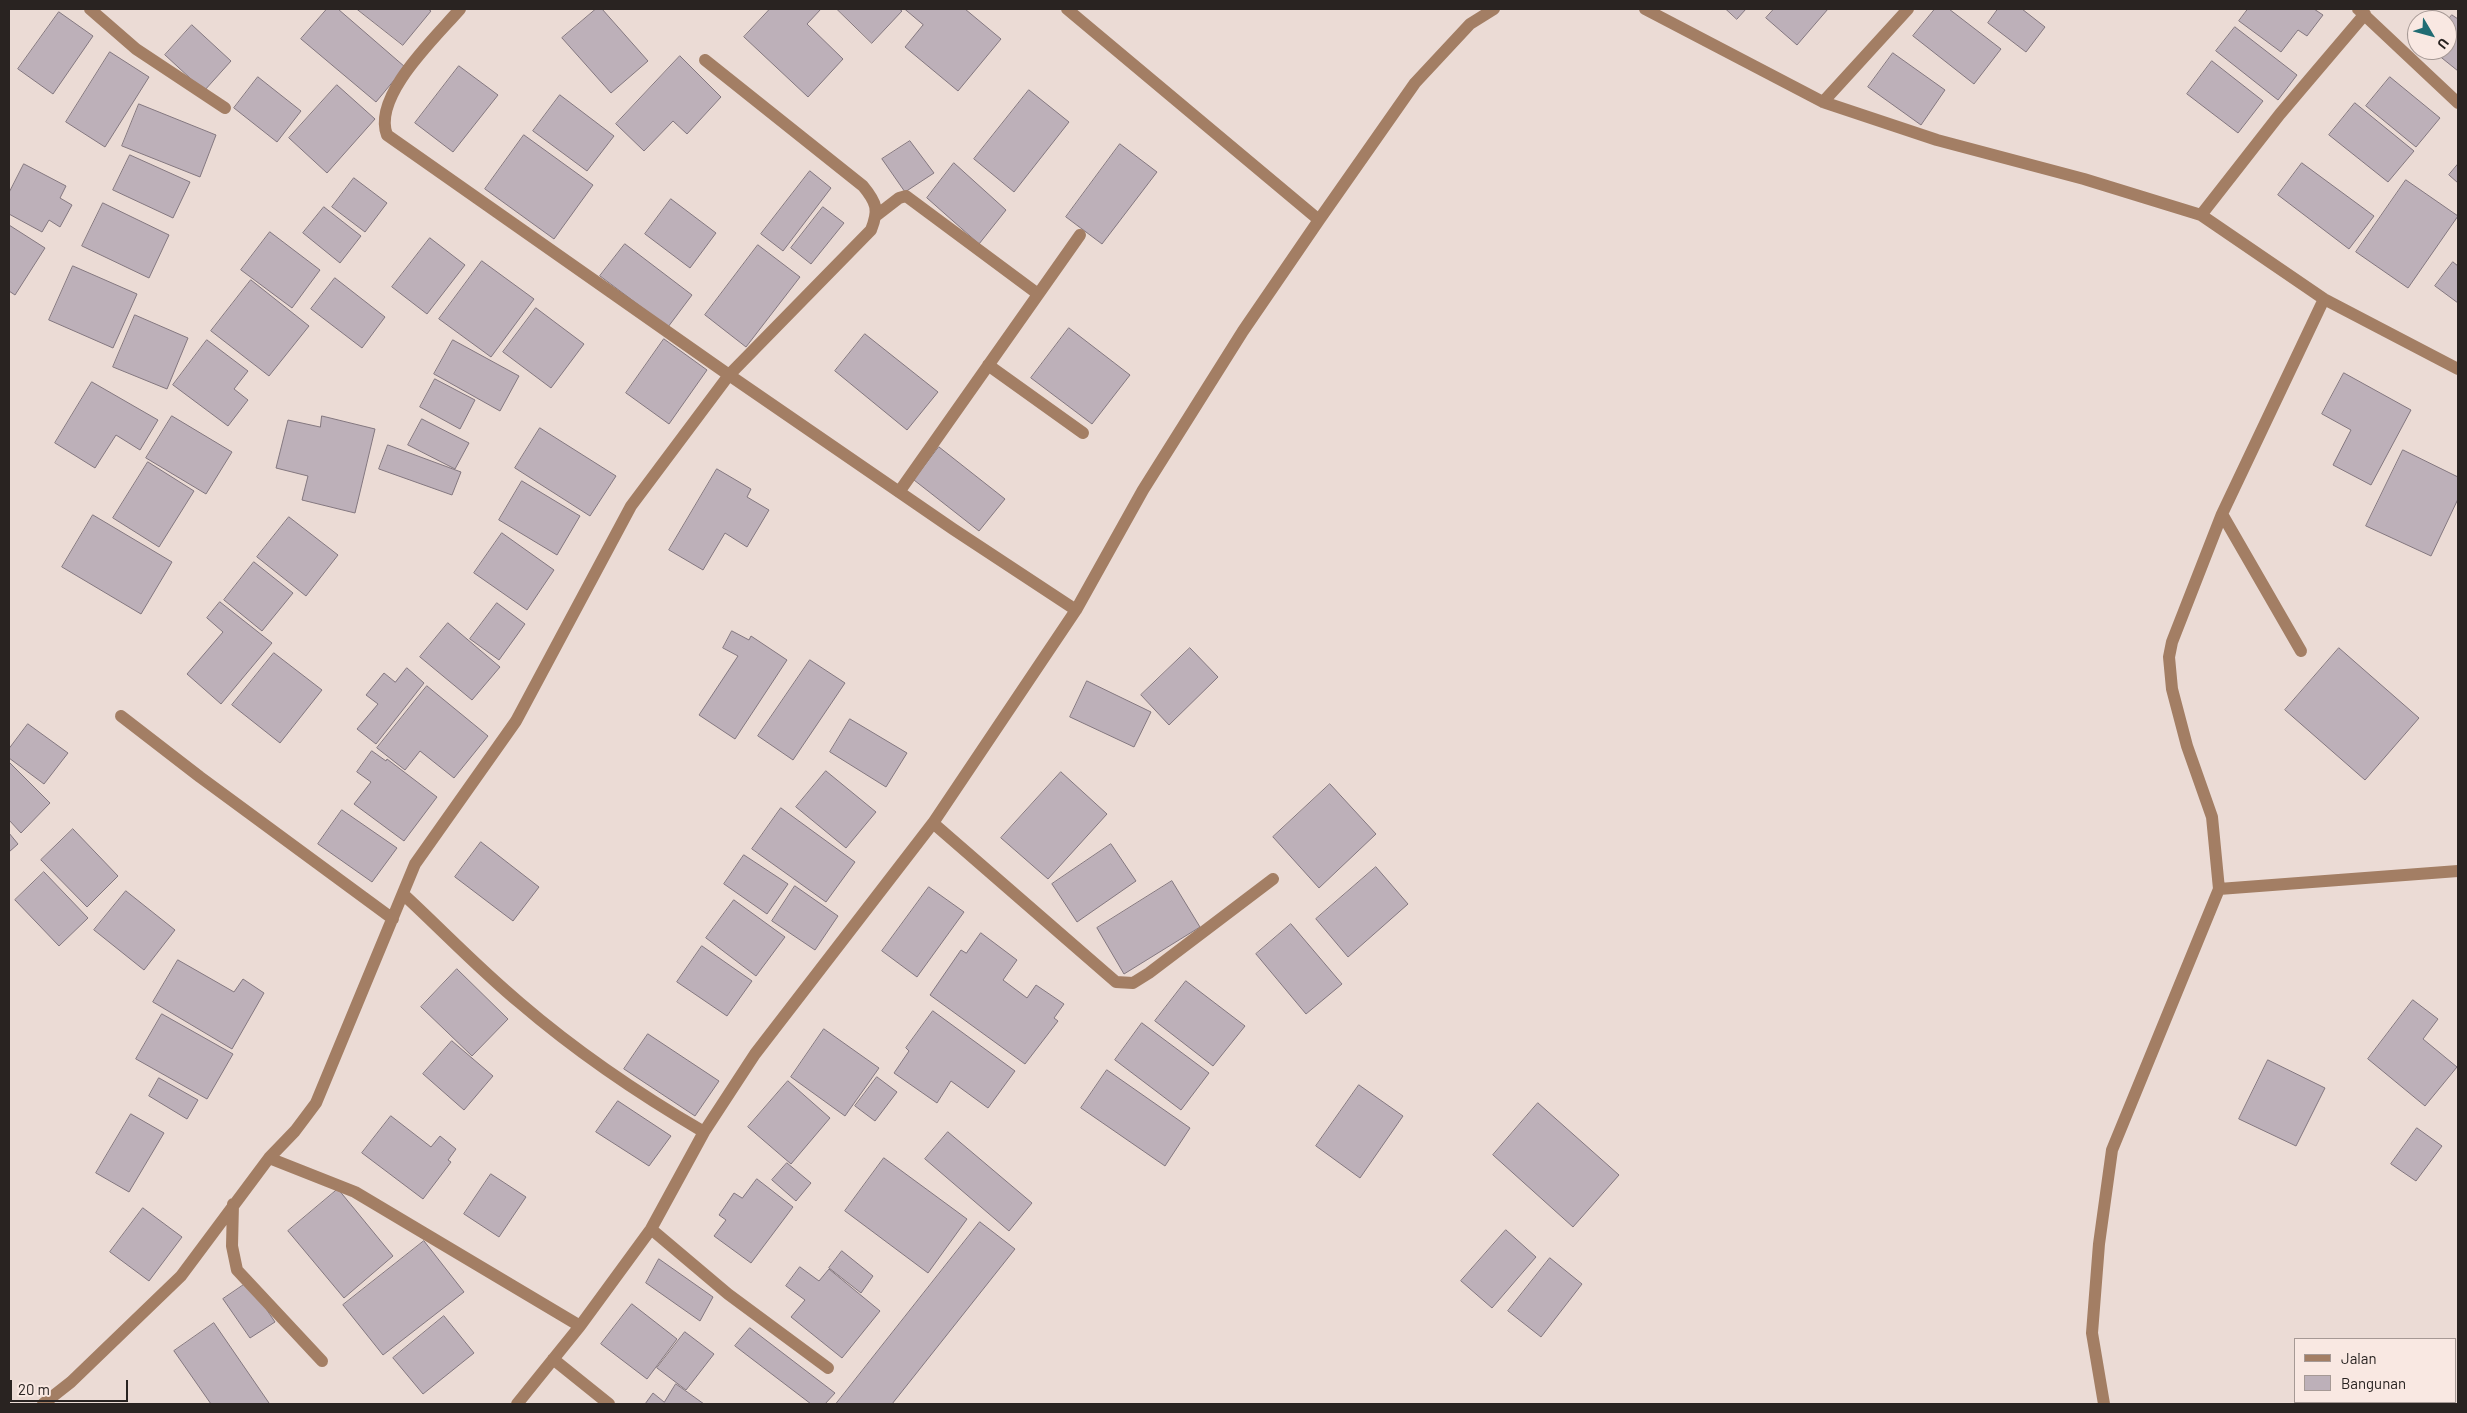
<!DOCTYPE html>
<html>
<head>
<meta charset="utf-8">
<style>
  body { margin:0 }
  #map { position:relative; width:2467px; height:1413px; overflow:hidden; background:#ebdbd5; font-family:Barlow,sans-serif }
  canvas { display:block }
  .frame { position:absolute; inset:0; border:10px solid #292321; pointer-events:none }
  .legend { position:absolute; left:2294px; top:1338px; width:162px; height:65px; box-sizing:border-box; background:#f9e8e2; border:1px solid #a69995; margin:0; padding:6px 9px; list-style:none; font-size:15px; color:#292321 }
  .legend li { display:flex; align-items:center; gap:10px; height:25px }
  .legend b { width:25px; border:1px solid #a69995 }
  .north { position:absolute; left:2407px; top:10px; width:50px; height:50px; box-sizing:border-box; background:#f9e8e2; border:1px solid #a69995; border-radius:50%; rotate:127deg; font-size:14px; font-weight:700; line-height:20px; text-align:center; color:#292321 }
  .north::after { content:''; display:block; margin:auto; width:18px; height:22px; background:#216c73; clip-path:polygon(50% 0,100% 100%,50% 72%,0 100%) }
  .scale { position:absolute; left:10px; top:1380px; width:118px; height:22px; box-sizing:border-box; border:2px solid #292321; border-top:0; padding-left:6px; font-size:15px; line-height:18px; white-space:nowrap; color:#292321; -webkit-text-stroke:4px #f9e8e2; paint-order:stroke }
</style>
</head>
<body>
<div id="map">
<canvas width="2467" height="1413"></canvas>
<div class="frame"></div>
<ul class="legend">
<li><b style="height:6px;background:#a37e64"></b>Jalan</li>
<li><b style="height:14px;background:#bdb0b9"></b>Bangunan</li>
</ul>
<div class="north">U</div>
<div class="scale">20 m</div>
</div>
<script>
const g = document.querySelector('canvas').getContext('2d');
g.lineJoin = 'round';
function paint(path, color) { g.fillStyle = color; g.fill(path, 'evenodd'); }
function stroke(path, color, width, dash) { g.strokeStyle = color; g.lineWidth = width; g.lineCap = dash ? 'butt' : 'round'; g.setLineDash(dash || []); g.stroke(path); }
const building = new Path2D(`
  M327,9H338L405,67L376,102L301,39Z
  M357,9H428L431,11L403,45Z
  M596,9H602L648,61L611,93L562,38Z
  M770,9H821L807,24L843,59L808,97L744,37Z
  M837,9H899L902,11L872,43Z
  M905,9H965L1001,39L958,91L905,47L923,25Z
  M1726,9H1746L1737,19Z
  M1774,9H1828L1797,45L1766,18Z
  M1935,9H1949L2001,49L1974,84L1913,36Z
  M1998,9H2022L2045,27L2026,52L1988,23Z
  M2248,9H2314L2323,15L2307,36L2298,30L2281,52L2239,21Z
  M59,12L93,36L53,94L18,69Z
  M2452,15L2458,19V71L2432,50H2447V21Z
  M192,25L231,61L204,91L165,55Z
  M2235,27L2297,75L2278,100L2216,51Z
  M110,52L149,77L105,147L66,122Z
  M1893,53L1945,90L1921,125L1868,87Z
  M680,56L721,97L687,134L673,121L644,151L616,124Z
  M2212,61L2263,101L2238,133L2187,94Z
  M459,66L498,95L453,152L415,123Z
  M258,77L301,111L277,142L234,108Z
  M2390,77L2440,118L2416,147L2366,106Z
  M337,85L375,119L327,173L289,138Z
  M1029,90L1069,122L1014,192L974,159Z
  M560,95L614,136L587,171L533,131Z
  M2355,103L2414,151L2388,182L2329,135Z
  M139,104L216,135L200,177L122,146Z
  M524,135L593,185L554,239L485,189Z
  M910,141L934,173L905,192L882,159Z
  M1120,144L1157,172L1102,244L1066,217Z
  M130,155L190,182L173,218L113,190Z
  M954,163L1006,210L979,244L927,198Z
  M2302,163L2374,216L2349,249L2278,195Z
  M24,164L66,186L60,198L72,205L60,227L49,220L42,232L9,214V193Z
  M2458,164V183L2449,175Z
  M810,171L831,188L783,251L761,234Z
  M354,178L387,203L365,232L332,207Z
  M2406,180L2458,216L2408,288L2356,252Z
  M671,199L716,233L690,268L645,234Z
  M103,203L169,235L149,278L82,246Z
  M324,207L361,236L340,263L303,233Z
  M823,207L844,223L811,264L791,248Z
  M9,225L45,248L15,295L9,291Z
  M270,232L320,270L292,308L241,270Z
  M430,238L465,265L427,314L392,287Z
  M625,244L692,295L668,327L600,276Z
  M758,245L800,277L746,347L705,315Z
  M482,261L534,299L491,357L439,319Z
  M2453,262L2458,266V303L2435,286Z
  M73,266L137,294L113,348L49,320Z
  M335,278L385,317L362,348L311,309Z
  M251,280L309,326L269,376L211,331Z
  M536,308L584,344L551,388L503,352Z
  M135,315L188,338L167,389L113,367Z
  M1069,328L1130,375L1092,424L1031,378Z
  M865,334L938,392L907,430L835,371Z
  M664,339L707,370L669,424L626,393Z
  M207,340L248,371L234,389L248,400L228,426L173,385Z
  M453,340L519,376L500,411L434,374Z
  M2344,373L2411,410L2371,485L2333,465L2351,430L2322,414Z
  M435,379L475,400L460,429L420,407Z
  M92,382L158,420L140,450L116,435L95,468L55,443Z
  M172,416L232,452L206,494L146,458Z
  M322,416L375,429L355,513L302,500L308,476L276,468L288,420L320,427Z
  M422,419L469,443L455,469L408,445Z
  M540,428L616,476L590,516L515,468Z
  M388,445L461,472L452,495L379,469Z
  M939,447L1005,499L979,531L914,480Z
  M2403,450L2458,477V499L2431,556L2366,526Z
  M148,462L194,491L159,547L113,518Z
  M717,469L751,489L747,497L769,510L747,547L725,533L703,570L669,550Z
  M522,481L580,516L557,555L499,520Z
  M93,515L172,562L141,614L62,567Z
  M289,517L338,555L306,596L257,557Z
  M502,533L554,570L527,610L474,573Z
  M254,562L293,593L262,631L224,600Z
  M220,602L272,643L221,704L187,674L223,632L207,618Z
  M497,603L525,624L499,660L470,639Z
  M448,623L500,667L472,700L420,657Z
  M732,631L749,640L751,636L787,660L735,739L699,715L738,656L723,648Z
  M1190,648L1218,677L1169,725L1141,695Z
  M2339,648L2419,718L2365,780L2285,710Z
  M274,653L322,690L280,743L232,705Z
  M810,660L845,683L793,760L758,736Z
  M407,668L424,683L376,744L357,729L378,704L366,695L384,673L395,682Z
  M1087,681L1151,712L1134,747L1070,717Z
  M427,686L488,736L454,778L420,751L405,770L377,748Z
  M850,719L907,753L886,787L830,752Z
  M28,724L68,753L44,784L9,758V749Z
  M372,751L386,761L387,759L437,797L404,841L354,804L371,782L357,772Z
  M9,762L50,803L21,833L9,820Z
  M826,771L876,812L846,848L796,807Z
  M1061,772L1107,814L1048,879L1001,838Z
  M1330,784L1376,834L1319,888L1273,837Z
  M781,808L855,862L826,902L752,849Z
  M342,810L397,848L372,882L318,844Z
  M73,829L118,876L87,907L41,860Z
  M9,833L18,844L9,852Z
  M481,842L539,887L513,921L455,877Z
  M1111,844L1136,881L1077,922L1052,884Z
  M744,855L788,884L767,914L724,884Z
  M1376,867L1408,904L1348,957L1316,919Z
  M44,872L88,918L59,946L15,900Z
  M1172,881L1200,927L1124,974L1097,928Z
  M795,886L838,916L815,950L772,921Z
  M929,887L964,912L917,977L882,951Z
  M126,891L175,930L144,970L94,930Z
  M734,900L785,937L756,976L706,938Z
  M1291,924L1342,984L1306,1014L1256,954Z
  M981,933L1017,960L1003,980L1027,998L1036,985L1064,1004L1054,1018L1058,1021L1025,1064L930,995L961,950L966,953Z
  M702,946L752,981L727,1016L677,982Z
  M178,960L234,992L243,979L264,993L232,1049L153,1002Z
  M457,969L508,1019L472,1056L421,1007Z
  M1186,981L1245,1026L1213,1066L1155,1021Z
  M2413,1000L2438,1019L2423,1039L2457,1067L2425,1106L2368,1059Z
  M933,1011L1015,1071L988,1108L951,1081L937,1103L894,1073L909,1051L906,1048Z
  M162,1014L233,1054L207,1099L136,1059Z
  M1142,1023L1209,1073L1181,1110L1115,1060Z
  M824,1029L879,1068L845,1116L791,1077Z
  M648,1034L719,1081L695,1116L624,1069Z
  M452,1041L493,1076L464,1110L423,1074Z
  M2268,1060L2325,1088L2296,1146L2239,1119Z
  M1107,1070L1190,1128L1165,1166L1081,1108Z
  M877,1077L897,1092L875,1121L855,1106Z
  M159,1078L198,1100L187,1119L149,1096Z
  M788,1081L830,1118L791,1164L748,1127Z
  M1359,1085L1403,1116L1360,1178L1316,1146Z
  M618,1101L671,1136L649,1166L596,1132Z
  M1538,1103L1619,1175L1573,1227L1493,1155Z
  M131,1114L164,1133L129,1192L96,1173Z
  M391,1116L431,1147L440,1136L456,1149L448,1160L451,1162L423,1199L362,1153Z
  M2417,1128L2442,1146L2416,1181L2391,1164Z
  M948,1132L1032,1203L1009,1231L925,1159Z
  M884,1158L967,1219L928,1273L845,1211Z
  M787,1163L811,1183L796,1201L772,1180Z
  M491,1174L526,1197L499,1237L464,1214Z
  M757,1179L793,1207L751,1263L714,1236L726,1220L719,1215L734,1193L742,1198Z
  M338,1189L393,1256L344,1298L288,1231Z
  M143,1208L182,1237L149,1281L110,1252Z
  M980,1222L1015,1249L892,1404H836Z
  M1506,1230L1536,1257L1492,1308L1461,1281Z
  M424,1241L464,1292L383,1355L343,1305Z
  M842,1251L873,1276L861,1293L829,1268Z
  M1550,1258L1582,1284L1541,1337L1508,1311Z
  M659,1259L713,1297L700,1321L646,1283Z
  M800,1267L819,1281L829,1269L880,1311L842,1358L791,1317L805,1300L786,1286Z
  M248,1282L275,1322L250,1338L223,1299Z
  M632,1304L677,1339L647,1379L601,1344Z
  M444,1316L474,1353L423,1394L393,1358Z
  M214,1323L269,1403L267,1404H211L174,1351Z
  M750,1328L835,1393L825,1404H811L735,1346Z
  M685,1332L714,1354L686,1390L657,1368Z
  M676,1384L704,1404H645L653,1393L664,1402Z`);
const minor = new Path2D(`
  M90,9L136,49L225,108
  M1067,9L1319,220
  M1645,9L1823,102L1937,140L2084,179L2201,215L2324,299L2458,369
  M2358,9L2458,103
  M705,60L863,186C877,203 879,210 871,230L729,375L953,529L1076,610
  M1823,102L1908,9
  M877,215L899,198L906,196L1038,294
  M2201,215L2280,114L2365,14
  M988,365L1083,433
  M899,492L1080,235
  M2222,514L2301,651
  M121,716L200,777L393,919
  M933,823L1116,982L1133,983L1149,973L1273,879
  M2219,889L2458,871
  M403,894C442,930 479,969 520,1003C577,1052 639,1094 704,1132
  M269,1158L295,1131L316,1103L415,864L516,721L631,506L729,375L387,135C372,96 436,37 460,9
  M233,1204L232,1246L237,1270L322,1361
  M651,1229L728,1294L828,1368
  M553,1359L609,1404
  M43,1404L71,1382L181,1276L269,1158L355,1192L580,1326L651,1229L704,1132L755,1054L933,823L1076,610L1143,490L1243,331L1319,220L1415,83L1470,24L1494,9
  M517,1404L580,1326
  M2104,1404L2092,1333L2099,1244L2112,1150L2219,889L2212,817L2187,746L2172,689L2169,657L2172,642L2222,514L2324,299`);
paint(building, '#bdb0b9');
stroke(building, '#83777f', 1);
stroke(minor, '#a37e64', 12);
</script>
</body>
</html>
